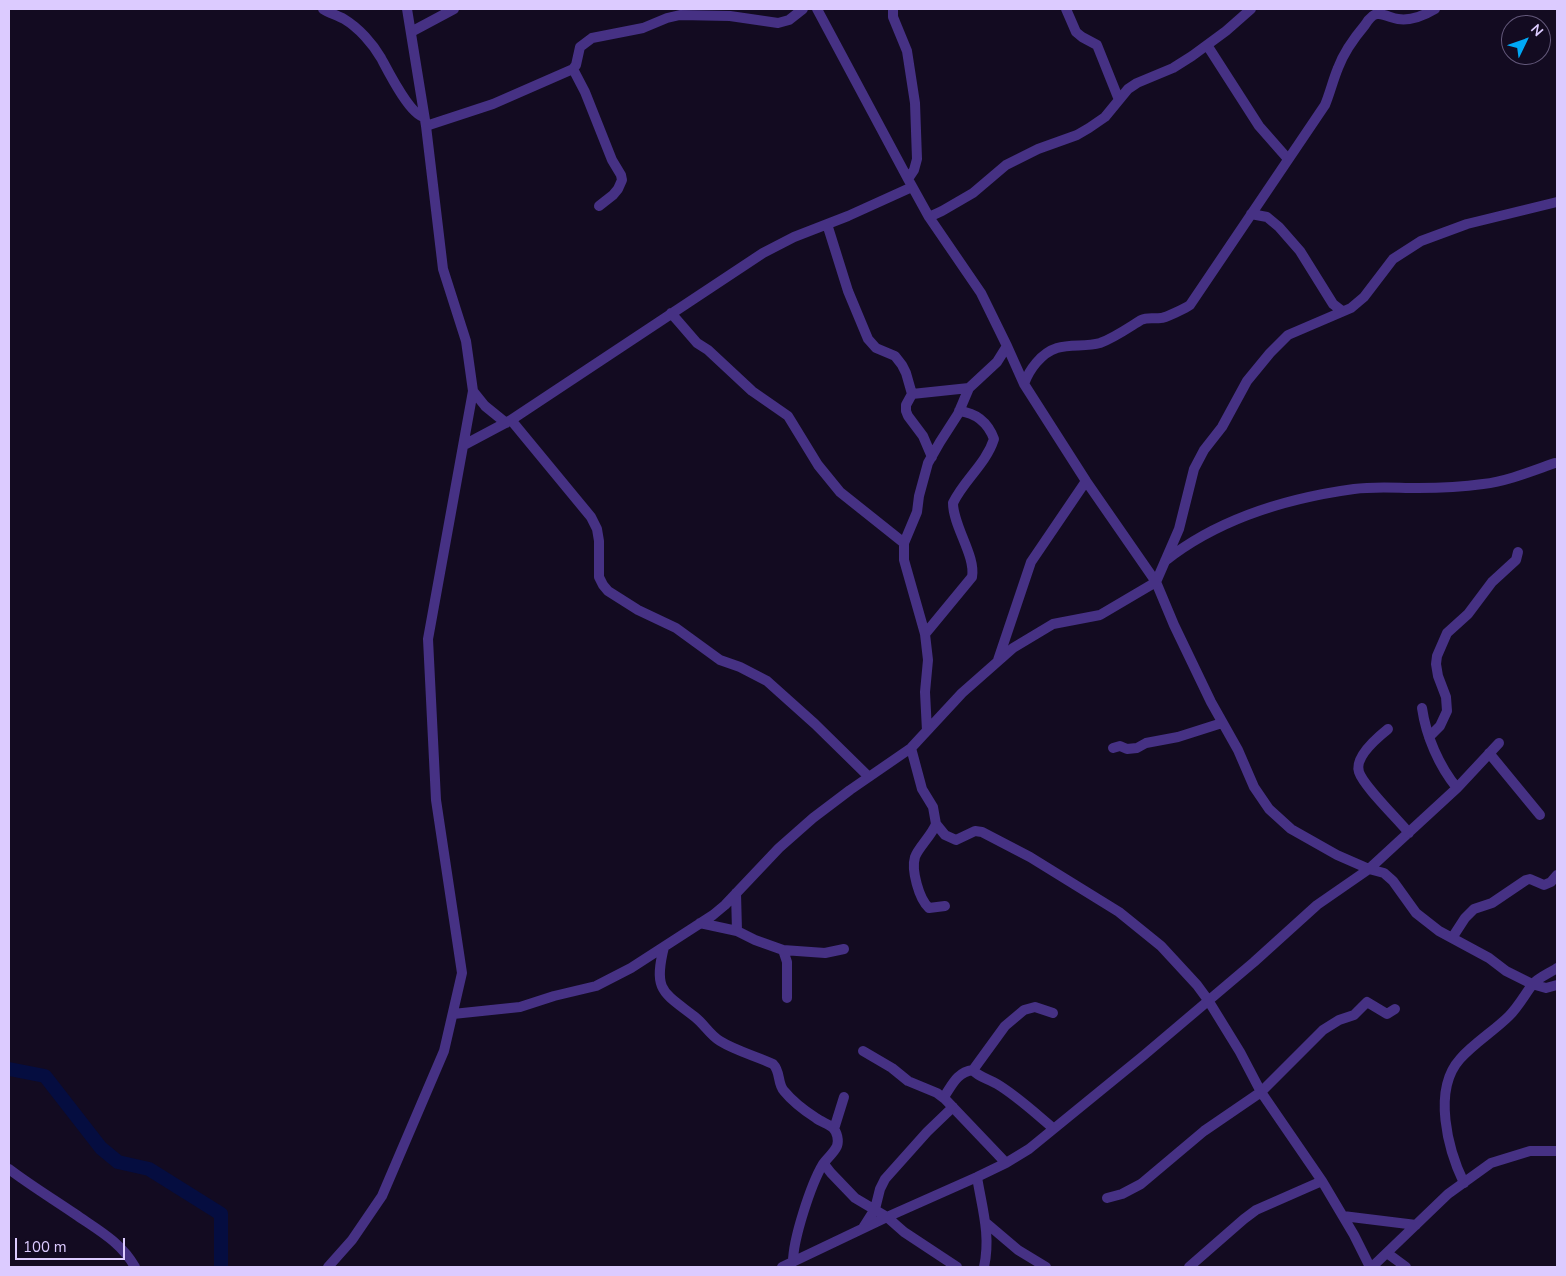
<!DOCTYPE html>
<html>
<head>
<meta charset="utf-8">
<style>
  body { margin:0 }
  #map { position:relative; width:1566px; height:1276px; overflow:hidden; background:#130b21; font-family:"Nunito Sans",sans-serif }
  canvas { display:block }
  .frame { position:absolute; inset:0; border:10px solid #dccbff; pointer-events:none }
  .north { position:absolute; left:1501px; top:15px; width:50px; height:50px; box-sizing:border-box; background:#130b21; border:1px solid #63587a; border-radius:50%; rotate:48deg; font-size:14px; font-weight:700; line-height:20px; text-align:center; color:#dccbff }
  .north::after { content:''; display:block; margin:auto; width:18px; height:22px; background:#00a8f6; clip-path:polygon(50% 0,100% 100%,50% 72%,0 100%) }
  .scale { position:absolute; left:15px; top:1238px; width:110px; height:22px; box-sizing:border-box; border:2px solid #dccbff; border-top:0; padding-left:6px; font-size:15px; line-height:18px; white-space:nowrap; color:#dccbff; -webkit-text-stroke:4px #130b21; paint-order:stroke }
</style>
</head>
<body>
<div id="map">
<canvas width="1566" height="1276"></canvas>
<div class="frame"></div>
<div class="north">N</div>
<div class="scale">100 m</div>
</div>
<script>
const g = document.querySelector('canvas').getContext('2d');
g.lineJoin = 'round';
function stroke(path, color, width, dash) { g.strokeStyle = color; g.lineWidth = width; g.lineCap = dash ? 'butt' : 'round'; g.setLineDash(dash || []); g.stroke(path); }
const river = new Path2D(`
  M9,1069L45,1076L101,1148L118,1162L149,1169L221,1214V1267`);
const minor = new Path2D(`
  M323,9C329,13 337,15 344,19C359,28 373,44 381,58C388,71 410,115 424,117
  M817,9L908,179L929,217L981,293L1007,346L1024,384L1086,481L1156,582L1174,625L1211,702L1238,750L1254,787L1269,809L1291,829L1337,855L1369,869L1384,873L1393,881L1416,913L1439,931L1489,958L1506,971L1532,984L1546,988L1557,985
  M893,9V17L907,51L915,103L917,159L914,170L908,179
  M1066,9L1076,32L1082,37L1097,45L1119,100
  M411,32L454,9
  M1207,45L1259,126L1288,159
  M573,69L585,92L612,160L621,175L622,180L618,189L613,195L599,206
  M426,126L493,104L573,69L576,65L580,47L592,38L643,28L667,18L680,15L730,16L778,23L789,20L803,9
  M1251,214L1267,217L1279,227L1300,251L1333,304L1342,311
  M929,217L942,211L973,193L1006,165L1038,149L1077,135L1089,128L1105,117L1128,89L1137,83L1173,68L1192,56L1226,31L1251,9
  M827,224L848,291L868,339L876,348L895,356L902,365L906,373L912,394L906,405V411L908,416L923,436L932,457
  M671,313L697,343L708,350L752,391L788,416L818,465L840,492L904,543
  M1024,384C1029,370 1041,353 1057,348C1071,344 1086,347 1100,343C1114,338 1128,328 1141,320C1148,317 1153,319 1161,318C1165,318 1186,308 1190,305L1325,105C1330,93 1333,80 1338,68C1344,52 1354,38 1365,25C1368,20 1373,13 1379,14C1386,15 1392,18 1398,19C1411,21 1425,15 1435,9
  M473,391L485,406L506,423
  M912,394L969,388
  M511,420L591,517L597,529L599,541V577L603,585L608,591L638,610L676,628L720,660L740,667L767,681L815,724L869,777
  M464,445L511,420L763,253L794,237L848,216L912,187
  M1165,561C1218,519 1288,498 1354,489C1375,486 1397,488 1418,488C1439,488 1462,487 1483,484C1508,481 1532,471 1555,463
  M925,634L972,577C976,556 953,526 953,503C964,480 986,464 994,439C988,423 977,413 959,411
  M998,660L1031,562L1086,481
  M1422,708C1426,736 1439,766 1457,788
  M1388,729C1378,737 1354,757 1359,772C1364,787 1398,819 1409,833
  M927,731L925,692L928,660L925,634L904,560V543L917,512L919,496L928,463L940,442L958,414L969,388L997,362L1007,346
  M1429,737L1440,726L1447,711L1446,697L1438,676L1436,664L1437,656L1447,633L1468,614L1492,582L1516,560L1518,552
  M911,748L922,789L933,807L936,824L945,835L956,840L975,831L982,832L1030,857L1119,912L1161,946L1197,985L1208,1000L1240,1052L1261,1092L1322,1181L1354,1235L1370,1267
  M1113,748L1120,746L1127,749L1137,748L1146,743L1178,737L1222,723
  M1489,753L1540,815
  M936,824C932,835 918,848 915,857C911,870 919,899 929,908L945,906
  M736,893L737,931
  M700,923L737,931L755,940L783,950L825,953L844,949
  M1452,938L1465,918L1474,909L1492,903L1526,880L1530,879L1544,885L1551,882L1557,875
  M664,947C653,991 663,992 695,1017C704,1024 710,1035 720,1041C736,1051 756,1056 773,1064C781,1072 777,1083 784,1091C793,1102 805,1111 816,1118C821,1122 829,1124 833,1128C837,1132 839,1140 837,1146C834,1153 827,1158 823,1164C811,1184 793,1239 793,1262
  M783,950L787,962V998
  M453,1014L520,1007L554,996L596,986L631,968L713,915L725,905L779,848L813,818L850,790L911,748L962,693L1013,648L1053,624L1100,615L1156,582L1179,529L1194,469L1204,450L1222,427L1247,381L1270,353L1288,335L1351,308L1364,297L1393,259L1421,241L1467,224L1557,202
  M863,1051L892,1068L908,1081L937,1093L945,1099L1006,1163
  M944,1097C952,1085 957,1072 973,1070
  M1053,1128C1035,1113 1017,1096 997,1084C989,1079 978,1077 973,1070L1005,1026L1024,1010L1035,1007L1053,1013
  M834,1129L844,1097
  M824,1164L831,1173L855,1198L887,1217L904,1232L957,1267
  M9,1169C30,1185 53,1199 75,1214C98,1230 121,1242 135,1267
  M977,1177C982,1208 991,1235 984,1267
  M1464,1183C1448,1150 1432,1090 1460,1059C1474,1043 1494,1031 1509,1016C1518,1007 1524,996 1532,985C1537,978 1550,973 1557,968
  M1107,1198L1122,1194L1141,1184L1204,1131L1261,1092L1323,1030L1339,1020L1354,1015L1367,1002L1387,1014L1395,1009
  M1343,1216L1416,1225
  M985,1222L1018,1250L1046,1267
  M863,1228L875,1209L880,1189L885,1179L927,1132L953,1107
  M1387,1253L1406,1267
  M328,1267L352,1240L382,1196L444,1051L462,973L436,800L428,639L473,391L466,341L443,269L426,126L407,9
  M782,1267L887,1217L977,1177L1006,1163L1029,1149L1143,1056L1254,962L1317,905L1369,869L1457,788L1499,743
  M1189,1267L1244,1219L1256,1210L1322,1181
  M1372,1267L1448,1194L1491,1163L1530,1151H1557`);
stroke(river, '#050d40', 14);
stroke(minor, '#463184', 10);
</script>
</body>
</html>
